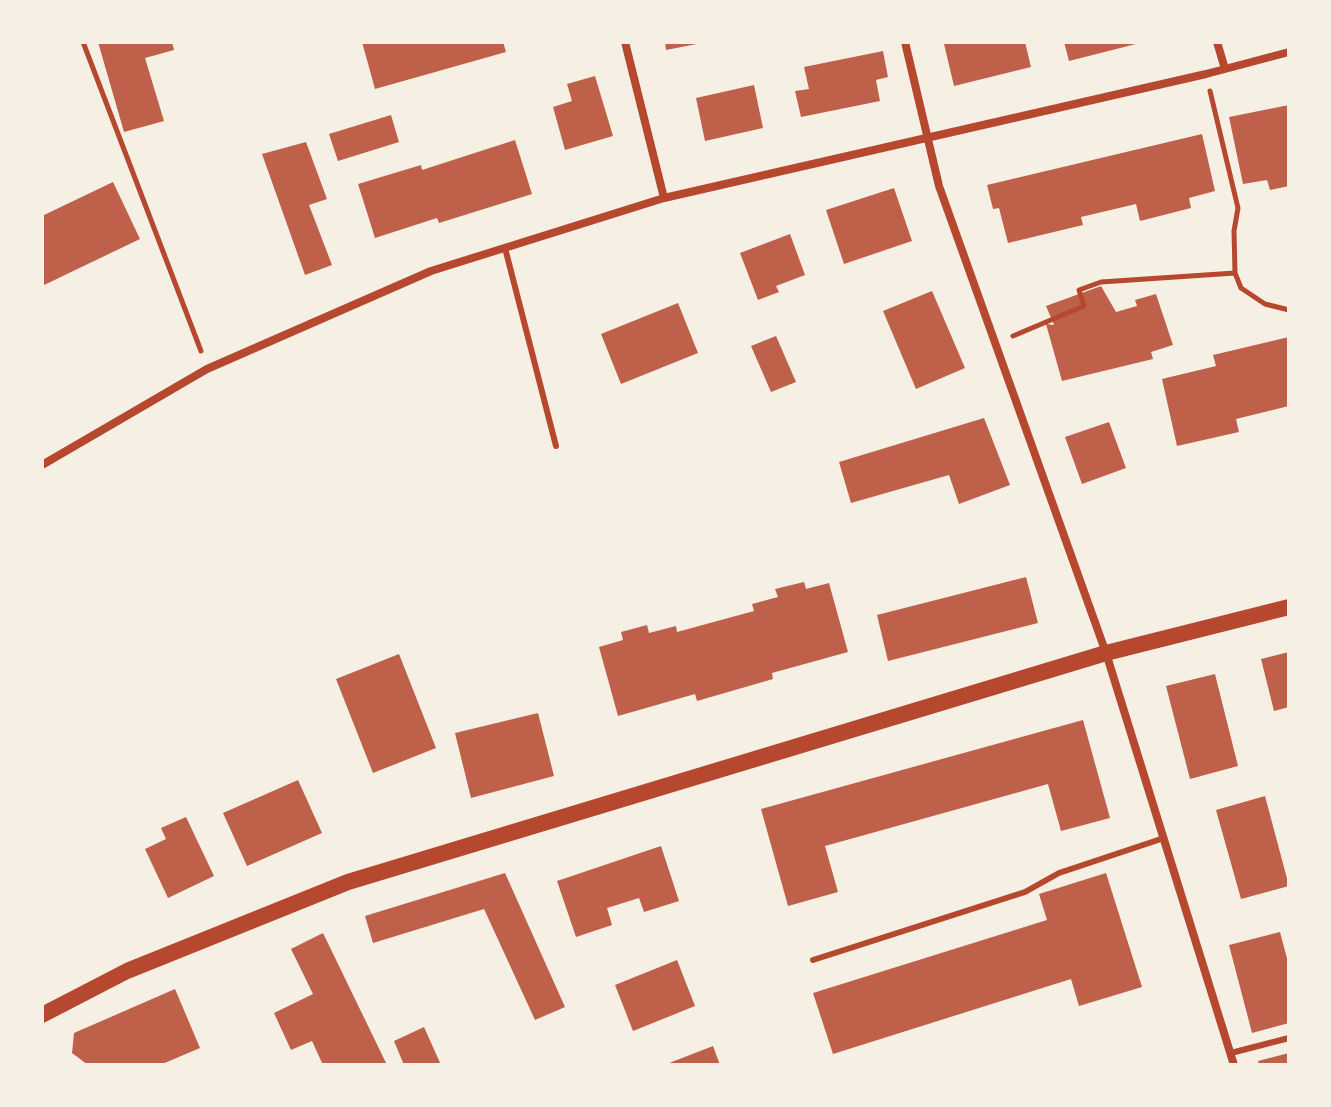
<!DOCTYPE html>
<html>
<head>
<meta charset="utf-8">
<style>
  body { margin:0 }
  #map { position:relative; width:1331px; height:1107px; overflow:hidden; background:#f6efe4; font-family:"Times New Roman",serif }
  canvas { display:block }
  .frame { position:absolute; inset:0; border:44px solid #f6efe4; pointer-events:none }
</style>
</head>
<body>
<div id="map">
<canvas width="1331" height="1107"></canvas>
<div class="frame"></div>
</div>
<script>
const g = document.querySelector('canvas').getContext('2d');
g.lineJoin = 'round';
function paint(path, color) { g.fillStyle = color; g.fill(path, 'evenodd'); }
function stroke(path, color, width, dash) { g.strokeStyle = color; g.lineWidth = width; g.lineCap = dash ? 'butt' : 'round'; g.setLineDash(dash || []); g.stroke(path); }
const building = new Path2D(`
  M98,42H172L174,50L145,58L164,121L124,132Z
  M362,42H503L506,52L375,89Z
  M665,42H702V43L666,50Z
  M952,42H1025L1031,67L954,86L944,44Z
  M1064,42H1139L1140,43L1069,61Z
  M883,51L888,77L876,80L880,101L801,117L795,91L809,89L804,67Z
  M595,76L613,136L565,150L553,107L572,101L567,84Z
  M754,85L763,128L705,141L696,98Z
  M1289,105V186L1270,190L1267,180L1243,184L1229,117Z
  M391,115L399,142L338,161L329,134Z
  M1202,134L1215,191L1189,198L1191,208L1140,221L1136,204L1081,217L1083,225L1008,243L999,208L993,209L987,185Z
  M515,140L532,194L439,223L437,218L375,238L358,184L421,165L422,170Z
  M306,142L327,199L309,205L332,265L305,275L262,154Z
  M113,182L140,239L42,286V216Z
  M894,188L912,241L844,264L826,210Z
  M790,234L805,275L776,286L779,292L758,300L740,253Z
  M1101,286L1116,312L1137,306L1135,300L1156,294L1173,345L1151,352L1153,359L1062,381L1046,324L1054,325L1046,306Z
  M932,291L965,368L916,389L883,311Z
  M678,303L698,353L621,384L601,334Z
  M776,336L796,382L771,392L751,346Z
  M1289,337V406L1236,419L1239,432L1177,446L1162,379L1216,366L1213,355Z
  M984,418L1010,485L959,504L949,475L851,503L839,462Z
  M1109,422L1126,468L1082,484L1065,437Z
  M1026,577L1038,623L888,661L877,615Z
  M804,582L806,589L829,583L848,652L772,673L773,679L697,701L695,694L618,716L599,647L623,640L621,632L647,625L649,633L676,626L677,632L754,611L752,604L778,597L775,589Z
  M1289,652V707L1274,711L1261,659Z
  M399,654L436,748L373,773L336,679Z
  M1215,674L1238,766L1190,779L1166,686Z
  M538,713L554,776L471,798L455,733Z
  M1083,720L1110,818L1061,831L1048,784L825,846L838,892L788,906L761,809Z
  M298,780L322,833L247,866L223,813Z
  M1265,796L1289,886L1241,899L1216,810Z
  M186,817L214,876L168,898L145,849L166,839L161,828Z
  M661,846L679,901L644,912L639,898L607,908L612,925L576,937L557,881Z
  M505,873L565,1007L535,1020L484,909L373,943L365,916Z
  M1106,873L1142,987L1079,1006L1071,979L833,1054L813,993L1047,920L1039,894Z
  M1280,932L1289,966V1023L1252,1033L1229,945Z
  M323,933L387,1065H323L312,1041L291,1050L274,1013L313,994L291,949Z
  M677,960L695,1006L633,1031L615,985Z
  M175,989L200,1048L160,1065H88L72,1053L74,1033Z
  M424,1027L441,1065H404L394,1041Z
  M713,1046L720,1065H664Z
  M1289,1053V1065H1259L1258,1061Z`);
const path = new Path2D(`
  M83,42L201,351
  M1210,91L1238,208L1234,231L1235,273L1241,288L1265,304L1289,310
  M1013,336L1084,306L1079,290L1101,282L1235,273`);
const service = new Path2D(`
  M505,248L556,446
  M813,960L1025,892L1059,873L1164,838
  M1231,1053L1289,1038`);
const minor = new Path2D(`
  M625,42L664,198
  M905,42L939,186L1106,653L1234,1065
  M1217,42L1225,69
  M42,465L207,369L431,271L664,198L1206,74L1289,52`);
const secondary = new Path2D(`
  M42,1015L127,971L348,882L1106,653L1289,607`);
paint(building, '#bf614a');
stroke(path, '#b5482f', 5);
stroke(service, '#b5482f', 6);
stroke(minor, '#b5482f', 8);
stroke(secondary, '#b5482f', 16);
</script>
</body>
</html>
